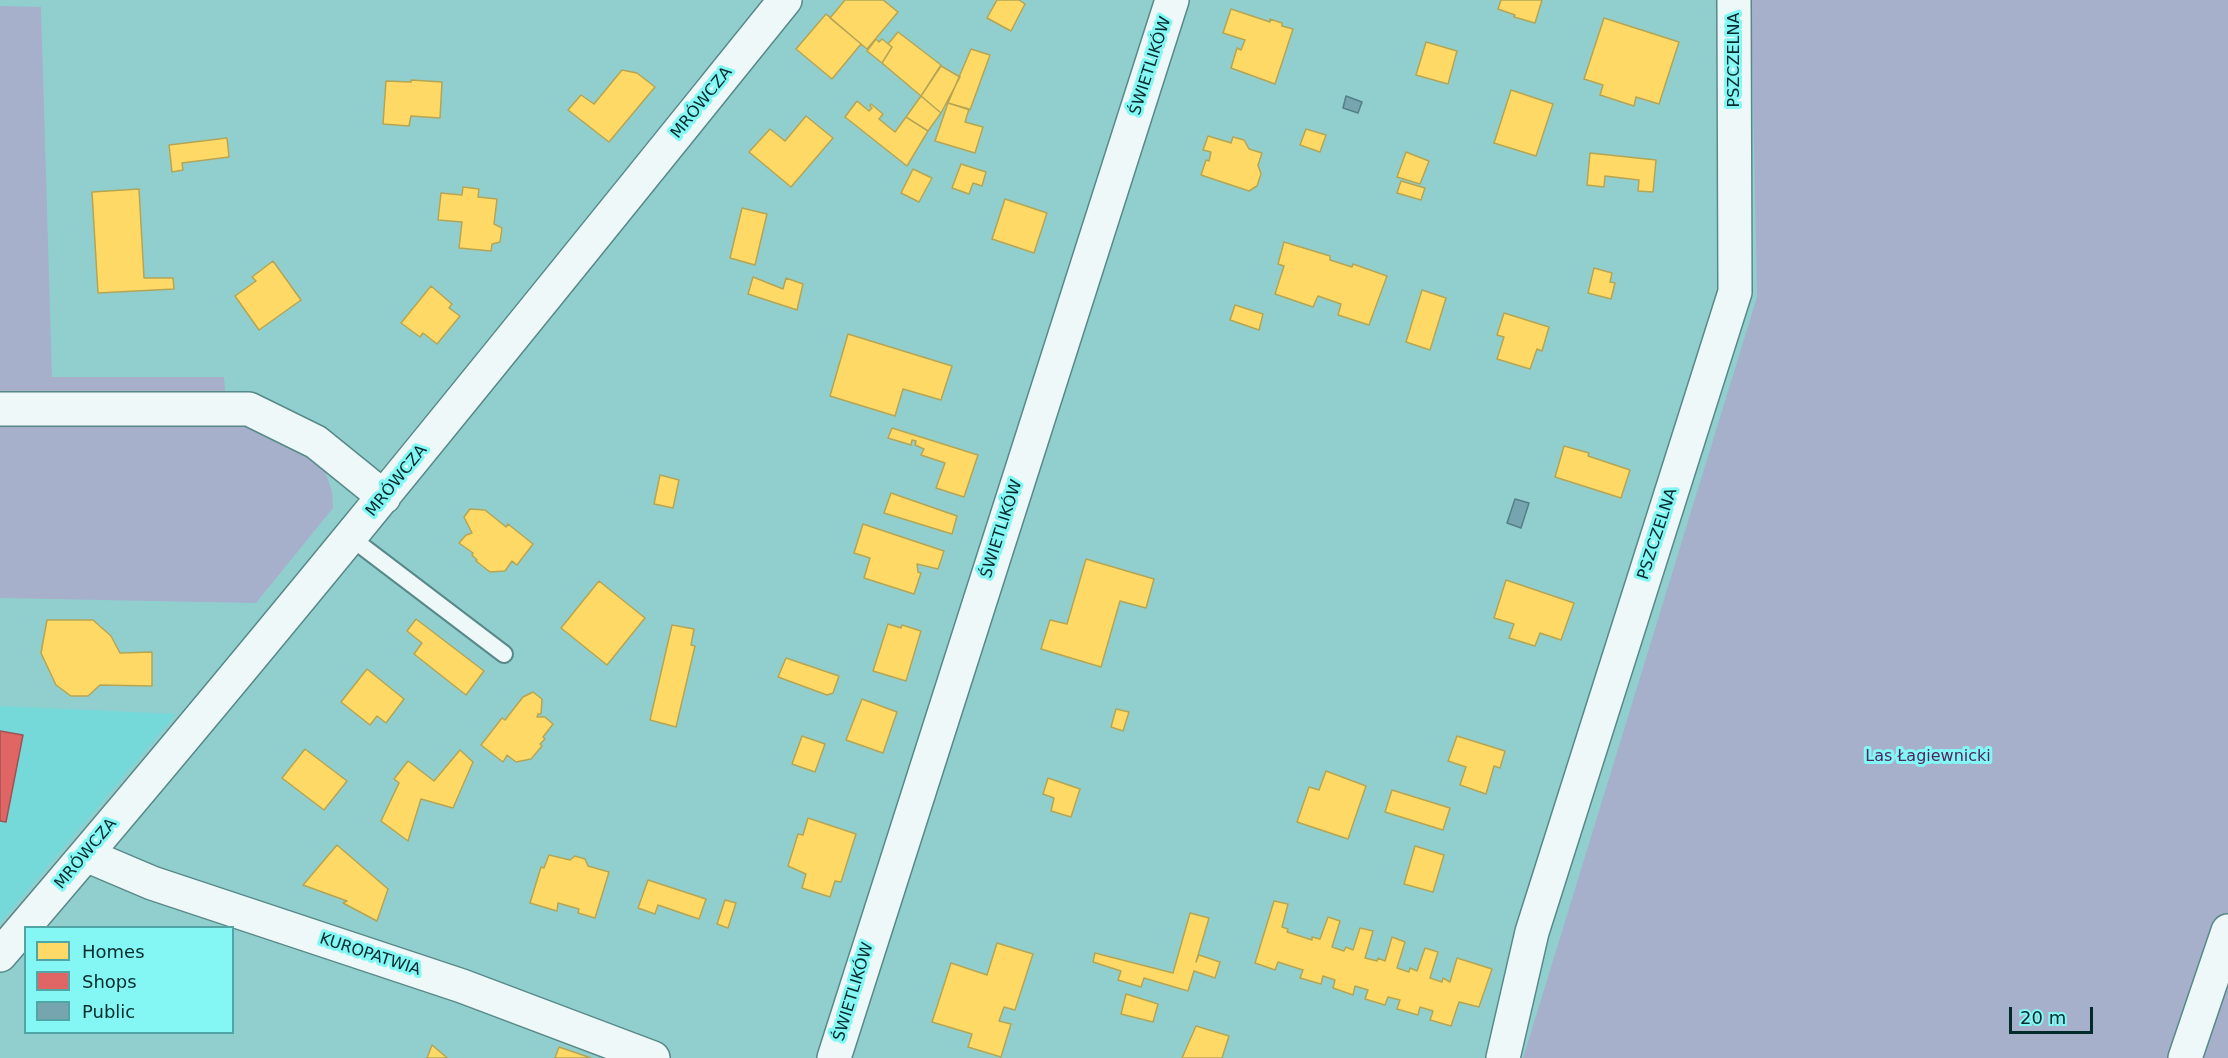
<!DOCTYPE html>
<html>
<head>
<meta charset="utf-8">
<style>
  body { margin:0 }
  #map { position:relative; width:2228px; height:1058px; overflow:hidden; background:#91cfcf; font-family:"DejaVu Sans",sans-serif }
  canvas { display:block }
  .legend { position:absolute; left:24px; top:926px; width:210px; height:108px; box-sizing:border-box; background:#84f7f5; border:2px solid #51a5a4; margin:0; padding:8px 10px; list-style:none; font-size:18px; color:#042b2b }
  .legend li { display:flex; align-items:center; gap:12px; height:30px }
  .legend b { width:30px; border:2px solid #51a5a4 }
  .scale { position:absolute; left:2009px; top:1007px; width:84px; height:27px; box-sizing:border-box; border:3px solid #042b2b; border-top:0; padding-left:8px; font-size:18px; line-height:21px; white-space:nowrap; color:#042b2b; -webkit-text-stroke:4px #84f7f5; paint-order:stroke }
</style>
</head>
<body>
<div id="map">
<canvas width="2228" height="1058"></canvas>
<ul class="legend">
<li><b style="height:16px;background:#ffd966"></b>Homes</li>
<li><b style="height:16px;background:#e06666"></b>Shops</li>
<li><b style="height:16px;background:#76a5af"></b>Public</li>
</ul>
<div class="scale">20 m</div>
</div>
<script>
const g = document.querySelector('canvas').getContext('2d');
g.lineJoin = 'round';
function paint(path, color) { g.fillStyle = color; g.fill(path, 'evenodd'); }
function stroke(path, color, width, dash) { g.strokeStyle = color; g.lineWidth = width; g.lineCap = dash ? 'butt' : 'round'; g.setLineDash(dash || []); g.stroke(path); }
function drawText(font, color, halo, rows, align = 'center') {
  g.font = font + ' "DejaVu Sans",sans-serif'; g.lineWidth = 6; g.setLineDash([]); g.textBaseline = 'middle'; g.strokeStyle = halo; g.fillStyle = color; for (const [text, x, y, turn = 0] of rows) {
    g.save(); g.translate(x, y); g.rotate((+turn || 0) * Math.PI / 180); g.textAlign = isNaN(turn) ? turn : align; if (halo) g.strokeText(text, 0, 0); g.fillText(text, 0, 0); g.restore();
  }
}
const built = new Path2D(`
  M0,706L176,714L0,923Z`);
const green = new Path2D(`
  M1751,0H2228V1058H1523L1757,297Z
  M0,6L41,7L52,377H224L226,400L0,401Z
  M251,421L323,466L332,491L333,508L256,603L0,598V423Z`);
const homes = new Path2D(`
  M845,0H883L898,12L867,49L830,18Z
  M997,0H1019L1025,4L1011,31L987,18Z
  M1501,0H1542L1535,23L1514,17L1515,15L1498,9Z
  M1231,9L1270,22V19L1282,23V26L1293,29L1275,84L1231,68L1237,48L1241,50L1245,40L1223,33Z
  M826,14L861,44L832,79L796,49Z
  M1604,18L1679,42L1659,104L1636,97L1634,106L1600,95L1603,85L1584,79Z
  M898,32L941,65L921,96L882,63L892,47L888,44Z
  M876,39L879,42L882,39L892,47L882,63L867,51Z
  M1426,42L1457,51L1448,84L1416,75Z
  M971,49L990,55L970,110L948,103Z
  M941,66L960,77L941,113L921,96Z
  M622,70L637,73L655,87L609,142L568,110L581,95L594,104Z
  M411,80L442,82L440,118L411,116L409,126L383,124L386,81L411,82Z
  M1511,90L1553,104L1536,156L1494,143Z
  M921,96L941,113L928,131L906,117Z
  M857,101L869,111L872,108L870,106L871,104L883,114L879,119L895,132L906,117L928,131L907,166L845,117Z
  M948,103L969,109L965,122L983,127L975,153L935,141Z
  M806,116L833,138L791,187L749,152L770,129L785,141Z
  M1306,129L1326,135L1320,152L1300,145Z
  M1208,136L1231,143L1233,137L1244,140L1249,149L1262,153L1258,165L1261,174L1257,186L1249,191L1201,175L1206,160L1209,161L1211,152L1203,150Z
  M227,138L229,157L182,163L183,170L172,172L169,145Z
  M1406,152L1429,161L1420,184L1397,177Z
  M1590,153L1656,160L1653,192L1638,191L1639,180L1605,176L1604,187L1587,185Z
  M961,164L986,172L982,186L973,183L969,194L952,188Z
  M913,169L932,178L919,202L901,193Z
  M1401,181L1425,188L1421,200L1397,193Z
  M463,187L479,189L478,197L497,199L494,224L502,228L500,242L492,244L491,251L459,248L462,222L438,220L441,193L462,195Z
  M139,189L144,278H173L174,289L98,293L92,192Z
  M1005,199L1047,213L1034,253L992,239Z
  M742,208L767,214L755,265L730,258Z
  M1284,242L1330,256V260L1352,267L1353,264L1387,276L1369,325L1338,315L1341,304L1318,296L1313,307L1275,294L1284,266L1278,264Z
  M273,261L301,300L259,330L235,296L256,281L252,277Z
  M1594,268L1612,273L1610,282L1615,283L1611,299L1588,293Z
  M753,277L783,289L786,278L803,284L797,310L748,294Z
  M431,286L452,304L449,308L460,316L437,344L423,333L420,337L401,323Z
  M1422,290L1446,298L1430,350L1406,342Z
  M1235,305L1263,314L1259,330L1230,320Z
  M1504,313L1549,327L1542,351L1537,349L1530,369L1497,359L1504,337L1497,335Z
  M848,334L952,366L941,400L903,389L895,416L830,396Z
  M892,428L978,455L964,497L936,488L945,463L921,455L924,449L915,445L916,441L912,440L911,445L888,438Z
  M1564,446L1589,453L1588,456L1630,470L1621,498L1555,477Z
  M660,475L679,480L673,508L654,504Z
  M891,493L957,516L952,534L884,513Z
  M470,509L485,510L506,527L508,524L533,544L517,565L512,561L505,571L490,572L476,561L477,560L472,555L473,553L459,543L466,535L472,533L464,517Z
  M863,524L944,551L938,569L917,564L918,572L921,573L914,594L864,578L870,558L854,553Z
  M1086,559L1154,579L1146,608L1120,601L1101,667L1041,649L1050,620L1067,624Z
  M1506,580L1574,603L1561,640L1540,633L1535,646L1509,638L1514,624L1494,618Z
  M599,581L645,618L607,665L561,628Z
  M416,619L484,671L466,695L414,654L422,643L407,631Z
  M47,620H93L111,636L120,653L152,652V686L100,685L88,696H71L56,685L41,653Z
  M888,624L901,628L902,625L921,631L906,681L873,671Z
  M672,625L694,629L691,645L695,646L676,727L650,720Z
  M786,658L839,676L833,693L827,695L778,677Z
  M367,669L404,699L386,723L377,716L370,725L341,702Z
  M533,692L542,699L541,714H538L537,717H545L553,724L543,737L545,739L540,744L542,746L531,759L516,762L507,755L503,762L481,745L502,718L505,720L523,697Z
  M862,699L897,712L883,753L846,740Z
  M1116,709L1129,712L1123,731L1111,727Z
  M802,736L825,744L815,772L792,764Z
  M1457,736L1505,751L1500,768L1494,766L1486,794L1460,785L1466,767L1448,761Z
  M305,749L347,781L324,810L282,778Z
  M460,750L473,762L453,808L421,799L408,841L381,821L399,783L394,779L408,761L434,781Z
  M1326,771L1366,786L1348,839L1297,822L1309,787L1319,790Z
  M1048,778L1080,789L1071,817L1051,811L1054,798L1043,794Z
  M1392,790L1450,808L1443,830L1385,812Z
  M808,818L856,834L841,882L835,881L830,897L802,888L806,874L788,866L798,834L803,835Z
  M337,845L388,889L377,921L343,903L347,901L303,885Z
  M1415,846L1444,855L1433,892L1404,884Z
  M549,855L570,860L575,856L585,859L588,866L609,872L595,918L578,913L579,909L558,903L557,911L530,903L541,867L544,868Z
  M648,880L706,899L699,919L658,905L655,914L638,908Z
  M725,900L736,903L728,928L717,924Z
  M1274,901L1288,904L1282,927L1288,929L1287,932L1312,940V937L1320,939L1328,917L1340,921L1332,947L1344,951L1346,947L1353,950L1360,928L1373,931L1365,958L1377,961L1378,958L1385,961L1392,937L1405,942L1397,968L1409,972L1410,968L1417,971L1425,948L1438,952L1430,978L1442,982L1443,978L1450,982L1457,958L1492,969L1479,1007L1459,1002L1451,1026L1430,1020L1433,1011L1420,1007L1418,1015L1397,1009L1400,1000L1388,997L1385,1005L1365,999L1368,990L1355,986L1353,995L1333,988L1335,980L1323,976L1321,984L1300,978L1303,970L1278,962L1275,970L1255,963Z
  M1190,913L1209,918L1196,962L1199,955L1220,962L1215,978L1194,971L1188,991L1144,978L1141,987L1118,980L1121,971L1093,962L1095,953L1173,973Z
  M997,943L1033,954L1015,1010L1004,1007L999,1021L1011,1024L1001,1057L968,1047L972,1034L932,1022L951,963L987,975Z
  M1126,994L1158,1004L1153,1022L1121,1014Z
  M1196,1026L1229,1036L1222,1058H1182Z
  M432,1045L445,1056L447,1058H427Z
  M559,1047L591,1058H555Z`);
const shops = new Path2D(`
  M0,731L23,735L6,822L0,821Z`);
const public = new Path2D(`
  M1346,96L1362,102L1358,113L1343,108Z
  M1515,499L1529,503L1521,528L1507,523Z`);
const service = new Path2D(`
  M350,537L504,654`);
const minor = new Path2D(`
  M0,409H249L316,442L384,497
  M86,855L152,883L462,986L653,1058
  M0,955C269,642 526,321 785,0
  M834,1058L1172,0
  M1503,1058L1532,932L1735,292L1734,0`);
const tertiary = new Path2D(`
  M2185,1058L2228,931`);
const streetNames = [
  ["PSZCZELNA",1735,60,-90],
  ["ŚWIETLIKÓW",1151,66,-72],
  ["MRÓWCZA",702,103,-51],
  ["MRÓWCZA",397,481,-51],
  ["ŚWIETLIKÓW",1002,529,-72],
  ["PSZCZELNA",1658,534,-72],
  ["MRÓWCZA",86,854,-50],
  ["KUROPATWIA",370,955,18],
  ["ŚWIETLIKÓW",854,992,-73]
];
const parkNames = [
  ["Las Łagiewnicki",1928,757]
];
paint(built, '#74d9d8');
paint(green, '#a6b0cb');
paint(homes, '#ffd966');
stroke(homes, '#b4a554', 1.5);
paint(shops, '#e06666');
stroke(shops, '#9e5454', 1.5);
paint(public, '#76a5af');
stroke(public, '#548087', 1.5);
stroke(service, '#588989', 20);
stroke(minor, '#588989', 36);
stroke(tertiary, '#588989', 36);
stroke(service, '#eef8f8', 16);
stroke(minor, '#eef8f8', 33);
stroke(tertiary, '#eef8f8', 33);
drawText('16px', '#042b2b', '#84f7f5', streetNames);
drawText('16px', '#502562', '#84f7f5', parkNames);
</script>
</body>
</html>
